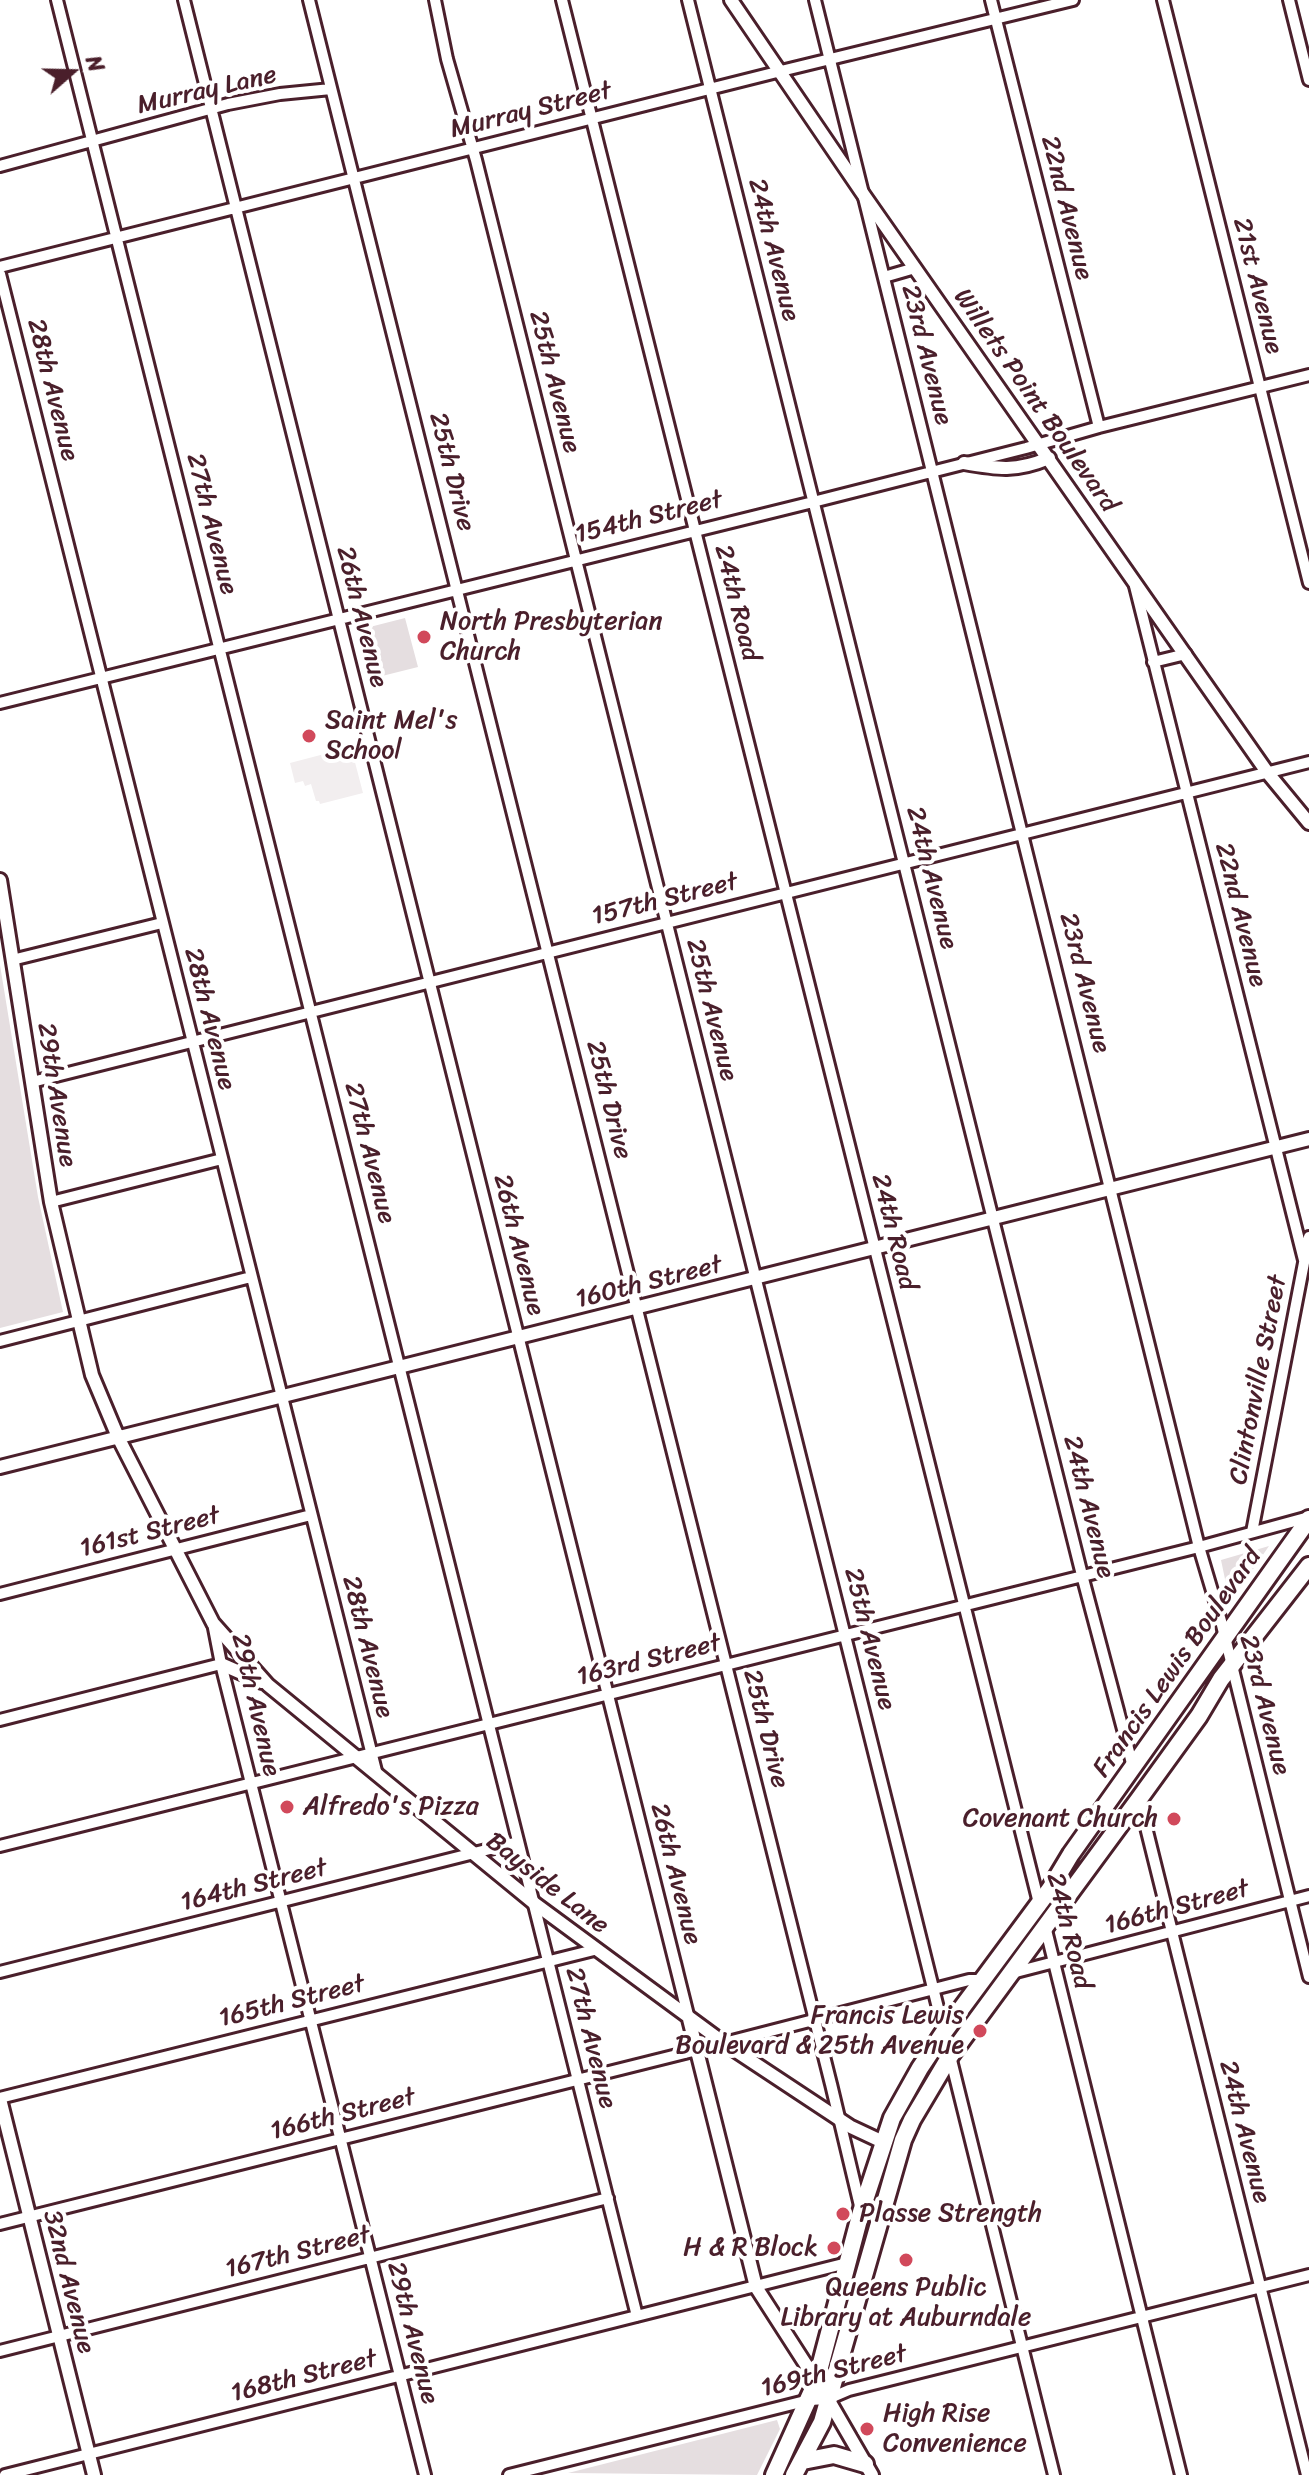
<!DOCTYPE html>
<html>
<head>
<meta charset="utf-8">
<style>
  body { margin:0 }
  #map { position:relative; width:1309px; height:2475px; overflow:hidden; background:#fff; font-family:Sriracha,sans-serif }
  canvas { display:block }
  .north { position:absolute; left:32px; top:32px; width:80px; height:80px; -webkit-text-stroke:6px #fff; paint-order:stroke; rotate:70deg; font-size:22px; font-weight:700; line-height:32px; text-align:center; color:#4a1f2b }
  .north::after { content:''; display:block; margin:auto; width:28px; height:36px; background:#4a1f2b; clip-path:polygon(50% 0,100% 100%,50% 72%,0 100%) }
</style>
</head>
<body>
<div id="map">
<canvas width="1309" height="2475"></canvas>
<div class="north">N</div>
</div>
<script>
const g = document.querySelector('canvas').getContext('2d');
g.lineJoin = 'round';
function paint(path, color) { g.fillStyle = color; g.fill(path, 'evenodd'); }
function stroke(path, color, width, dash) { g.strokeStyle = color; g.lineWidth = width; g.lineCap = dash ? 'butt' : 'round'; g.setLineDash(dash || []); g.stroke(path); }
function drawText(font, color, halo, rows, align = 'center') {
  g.font = font + ' Sriracha,sans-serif'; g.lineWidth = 8; g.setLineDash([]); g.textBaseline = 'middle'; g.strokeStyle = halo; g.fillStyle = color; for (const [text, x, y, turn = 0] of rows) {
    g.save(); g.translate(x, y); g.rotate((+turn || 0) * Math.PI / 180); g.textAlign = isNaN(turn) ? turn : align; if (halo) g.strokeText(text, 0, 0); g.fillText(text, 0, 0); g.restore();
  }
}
const built = new Path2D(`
  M351,747L363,793L320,804L319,801H316L311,784L305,786L303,781L295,783L290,763Z`);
const green = new Path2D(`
  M405,618L418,667L370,679L358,630Z
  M0,965L38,1197L63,1312L0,1328Z
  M1269,1546L1230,1603L1221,1560Z
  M777,2420L780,2429L757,2475L568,2473Z`);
const minor = new Path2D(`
  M57,0L637,2316
  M184,0L689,2019
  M309,0L831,2084L861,2210
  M435,0L447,59L476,160L944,2032
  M562,0L1040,1907
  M688,0L1082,1575L1133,1767
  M815,0L1199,1547L1221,1621L1309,1977
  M991,0L1099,427
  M1163,0L1309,583
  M1289,0L1309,80
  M0,166L228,104L280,94L331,89
  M0,267L781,71L1073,0
  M0,274L377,1775
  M884,277L915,268
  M1135,586L1304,1260
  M1153,662L1186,654
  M0,703L813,502L1026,448L1099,427L1309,375
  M12,960L162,923
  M32,1082L1309,762
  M51,1202L222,1159
  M0,1341L251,1277
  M1252,1532L1309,1237
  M0,1594L311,1515
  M213,1623L221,1664L425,2475
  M0,1720L221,1664
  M1139,1799L1307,2475
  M0,1846L1199,1547L1309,1517
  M1045,1926L1181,2475
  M0,1972L518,1842
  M1012,1973L1309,1896
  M724,2043L969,1980H982
  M950,2056L1054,2475
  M0,2098L594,1950
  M0,2224L697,2050
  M0,2351L608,2198
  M5,2475L847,2263
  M509,2475L809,2400L828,2399L849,2390L1309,2275`);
const tertiary = new Path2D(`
  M731,0L863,194L1267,772L1309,823
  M964,463C998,469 1016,472 1049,458
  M0,880L51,1202L92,1375L118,1437L213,1623L268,1685L534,1903L724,2043L851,2127L883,2142
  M0,1467L1309,1139
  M221,1664L262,1682
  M689,2019L756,2287L828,2399L872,2475
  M0,2099L94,2475`);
const primary = new Path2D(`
  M803,2461L834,2455L865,2464
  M774,2475L816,2382L861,2212L892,2118L920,2068L944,2032L1050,1889L1071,1854L1309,1519
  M794,2475L822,2422L903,2140L912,2120L950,2056L1139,1799L1199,1716L1221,1679L1309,1566`);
const markers = [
  [424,637,8,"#d1495b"],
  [309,736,8,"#d1495b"],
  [287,1807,8,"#d1495b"],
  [1174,1819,8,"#d1495b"],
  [980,2031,8,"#d1495b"],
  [843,2214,8,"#d1495b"],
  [834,2248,8,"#d1495b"],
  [906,2260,8,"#d1495b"],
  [867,2429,8,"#d1495b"]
];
const streetNames = [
  ["Murray Lane",207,91,-13],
  ["Murray Street",531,111,-14],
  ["22nd Avenue",1066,208,76],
  ["24th Avenue",773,250,76],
  ["21st Avenue",1257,286,76],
  ["23rd Avenue",926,355,76],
  ["25th Avenue",554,382,76],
  ["28th Avenue",52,390,76],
  ["Willets Point Boulevard",1035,401,55],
  ["25th Drive",451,472,76],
  ["154th Street",649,518,-14],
  ["27th Avenue",211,524,76],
  ["24th Road",736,603,76],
  ["26th Avenue",361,617,76],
  ["24th Avenue",931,878,76],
  ["157th Street",665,900,-14],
  ["22nd Avenue",1240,915,76],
  ["23rd Avenue",1084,983,76],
  ["25th Avenue",711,1010,76],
  ["28th Avenue",209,1019,76],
  ["29th Avenue",56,1095,81],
  ["25th Drive",608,1100,76],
  ["27th Avenue",369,1153,76],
  ["24th Road",893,1232,76],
  ["26th Avenue",518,1245,76],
  ["160th Street",649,1283,-14],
  ["Clintonville Street",1259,1380,-79],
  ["24th Avenue",1088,1507,76],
  ["161st Street",150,1533,-14],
  ["25th Avenue",869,1639,76],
  ["28th Avenue",367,1647,76],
  ["163rd Street",649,1661,-14],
  ["Francis Lewis Boulevard",1178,1663,-55],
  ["29th Avenue",255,1705,77],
  ["23rd Avenue",1264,1705,76],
  ["25th Drive",765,1729,76],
  ["26th Avenue",675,1874,76],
  ["Bayside Lane",547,1884,38],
  ["164th Street",254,1886,-14],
  ["166th Street",1177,1908,-15],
  ["24th Road",1068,1931,76],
  ["165th Street",292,2002,-14],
  ["27th Avenue",590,2038,76],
  ["166th Street",343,2115,-14],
  ["24th Avenue",1244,2132,76],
  ["167th Street",298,2253,-14],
  ["32nd Avenue",68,2282,76],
  ["29th Avenue",412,2333,76],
  ["169th Street",834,2372,-14],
  ["168th Street",304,2377,-14]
];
const poiNames = [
  ["North Presbyterian",440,622],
  ["Church",440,652],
  ["Saint Mel's",325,721],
  ["School",325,751],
  ["Alfredo's Pizza",303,1807],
  ["Covenant Church",1158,1819,"right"],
  ["Francis Lewis",964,2016,"right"],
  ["Boulevard & 25th Avenue",964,2046,"right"],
  ["Plasse Strength",859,2214],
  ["H & R Block",818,2248,"right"],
  ["Queens Public",906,2288,"center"],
  ["Library at Auburndale",906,2318,"center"],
  ["High Rise",883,2414],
  ["Convenience",883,2444]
];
paint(built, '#f2eeef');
paint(green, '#e5dee0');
stroke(minor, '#4a1f2b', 16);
stroke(tertiary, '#4a1f2b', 18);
stroke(primary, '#4a1f2b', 22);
stroke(minor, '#fff', 10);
stroke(tertiary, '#fff', 12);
stroke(primary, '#fff', 16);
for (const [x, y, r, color] of markers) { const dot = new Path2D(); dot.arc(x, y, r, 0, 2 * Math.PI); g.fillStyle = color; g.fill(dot); stroke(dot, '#fff', 3); }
drawText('26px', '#4a1f2b', '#fff', streetNames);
drawText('26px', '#4a1f2b', '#fff', poiNames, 'left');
</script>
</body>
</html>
